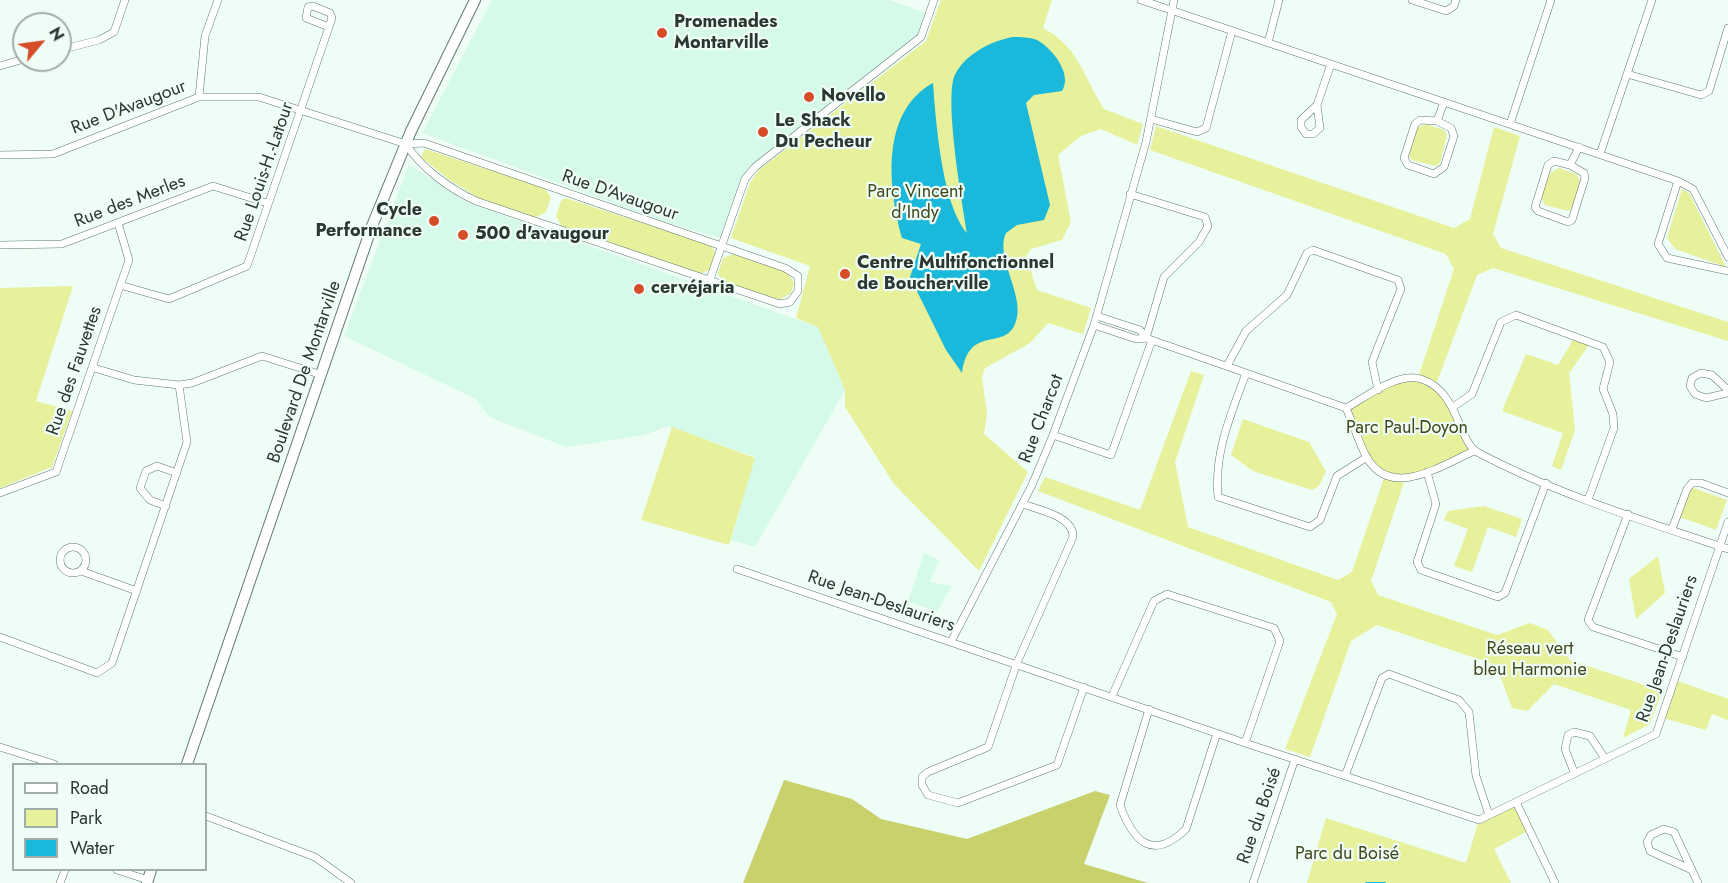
<!DOCTYPE html>
<html>
<head>
<meta charset="utf-8">
<style>
  body { margin:0 }
  #map { position:relative; width:1728px; height:883px; overflow:hidden; background:#eefef6; font-family:Jost,sans-serif }
  canvas { display:block }
  .legend { position:absolute; left:12px; top:763px; width:195px; height:108px; box-sizing:border-box; background:#eefef6; border:2px solid #a0aea8; margin:0; padding:8px 10px; list-style:none; font-size:18px; color:#2c3732 }
  .legend li { display:flex; align-items:center; gap:12px; height:30px }
  .legend b { width:30px; border:2px solid #a0aea8 }
  .north { position:absolute; left:12px; top:12px; width:60px; height:60px; box-sizing:border-box; background:#eefef6; border:2px solid #a0aea8; border-radius:50%; rotate:61deg; font-size:16px; font-weight:700; line-height:24px; text-align:center; color:#2c3732 }
  .north::after { content:''; display:block; margin:auto; width:21px; height:27px; background:#d64c29; clip-path:polygon(50% 0,100% 100%,50% 72%,0 100%) }
</style>
</head>
<body>
<div id="map">
<canvas width="1728" height="883"></canvas>
<ul class="legend">
<li><b style="height:8px;background:#fff"></b>Road</li>
<li><b style="height:16px;background:#e7f09a"></b>Park</li>
<li><b style="height:16px;background:#1ab8da"></b>Water</li>
</ul>
<div class="north">N</div>
</div>
<script>
const g = document.querySelector('canvas').getContext('2d');
g.lineJoin = 'round';
function paint(path, color) { g.fillStyle = color; g.fill(path, 'evenodd'); }
function stroke(path, color, width, dash) { g.strokeStyle = color; g.lineWidth = width; g.lineCap = dash ? 'butt' : 'round'; g.setLineDash(dash || []); g.stroke(path); }
function drawText(font, color, halo, rows, align = 'center') {
  g.font = font + ' Jost,sans-serif'; g.lineWidth = 4.5; g.setLineDash([]); g.textBaseline = 'middle'; g.strokeStyle = halo; g.fillStyle = color; for (const [text, x, y, turn = 0] of rows) {
    g.save(); g.translate(x, y); g.rotate((+turn || 0) * Math.PI / 180); g.textAlign = isNaN(turn) ? turn : align; if (halo) g.strokeText(text, 0, 0); g.fillText(text, 0, 0); g.restore();
  }
}
const built = new Path2D(`
  M492,0H889L929,14L921,37L745,179L724,239L662,221L422,133Z
  M409,164L466,202L818,327L845,390L755,547L731,540L755,457L668,426L645,435L566,447L489,417L476,399L344,336Z
  M924,553L939,560L930,582L952,586L937,612L908,601Z`);
const green = new Path2D(`
  M941,0H1052L1043,28C1079,47 1083,76 1104,109L1143,124L1137,145L1101,129L1081,136L1058,155L1071,222L1062,240L1031,249L1026,256L1037,290L1091,308L1083,334L1048,323L1030,343L985,368L982,377L987,414L984,434L1028,472L979,571L894,484L845,407V390L818,327L796,318L810,266L731,238L750,183L759,170L926,41Z
  M1426,124L1444,130L1447,135L1440,163L1435,166L1412,160L1408,154L1417,128Z
  M1156,126L1454,228L1470,219L1494,127L1520,136L1493,234L1501,248L1728,322V341L1493,268L1477,275L1435,387L1442,394L1474,451L1405,479L1371,581L1378,595L1497,635L1530,623L1548,630L1570,660L1662,691L1650,724L1623,738L1631,710L1554,684L1527,711L1512,708L1496,665L1377,625L1351,641L1310,757L1285,749L1337,614L1331,602L1038,491L1045,477L1140,510L1191,371L1204,375L1175,462L1188,527L1338,580L1352,572L1385,475L1375,467L1346,408L1403,378H1418L1454,269L1446,254L1150,150Z
  M425,149L544,188L551,197L546,212L534,218L481,199L451,181L421,157Z
  M1559,168L1576,174L1580,180L1573,208L1568,211L1545,205L1541,198L1550,173Z
  M1682,189L1689,193L1726,267L1675,249L1667,238Z
  M565,198L711,245L715,252L711,269L700,274L562,227L556,216L561,201Z
  M734,254L786,271L794,283L791,293L779,300L722,281L718,273L723,258Z
  M73,286L36,401L72,411L52,467L0,488V288Z
  M1573,340L1589,345L1569,373L1575,430L1561,470L1552,466L1563,433L1502,411L1526,354L1558,365Z
  M1243,419L1309,442L1326,471L1319,486L1312,490L1253,471L1231,455Z
  M672,427L755,458L729,545L641,520Z
  M1691,487L1727,500L1716,530L1680,517Z
  M1484,506L1522,519L1516,537L1488,527L1472,572L1454,566L1468,529L1444,520L1448,511Z
  M1658,556L1665,593L1636,619L1629,579Z
  M1675,680L1728,699V720L1712,714L1706,730L1663,718Z
  M1516,802L1530,830L1494,849L1511,883H1307L1326,818L1466,863L1479,820Z`);
const forest = new Path2D(`
  M784,780L852,799L881,819L967,839L1095,791L1110,795L1084,864L1148,883H743Z`);
const water = new Path2D(`
  M1013,37C1021,37 1029,37 1037,40C1052,48 1073,74 1062,91L1034,95L1026,103L1050,205L1044,220L1017,225L1006,233C994,258 1027,297 1015,324C1004,351 969,324 962,373L946,350L910,277L921,244L902,238C888,188 880,112 933,83C936,123 942,204 967,233C962,202 945,104 954,77C963,55 991,41 1013,37Z`);
const stream = new Path2D(`
  M1366,883H1385`);
const street = new Path2D(`
  M1141,0L1678,181L1693,189L1728,257
  M1412,0L1446,11L1454,6L1456,0
  M1268,43L1279,0
  M60,50L99,40L114,32L125,0
  M0,66L24,59
  M1627,74L1701,95L1709,91L1728,28
  M199,97L205,36L218,0
  M1317,105L1320,128L1313,134H1306L1301,127V120L1317,105L1331,64
  M1151,119L1197,132L1206,128L1232,31
  M1437,121L1420,120L1415,124L1404,158L1408,165L1434,174L1444,167L1454,136L1451,128L1437,121L1444,102
  M1510,124L1551,0
  M1600,154L1652,0
  M0,155L53,154L199,97H259L406,144L424,143L785,268L798,276V291L790,302L780,304L476,201C450,189 421,168 406,144
  M1570,165L1584,173L1585,178L1572,220L1568,222L1538,211L1535,207L1548,165L1554,161L1570,165L1579,147
  M1678,181L1658,244L1667,258L1728,271
  M1130,194L1205,217L1208,226L1199,242L1164,277L1146,338
  M0,245L62,244L213,186L267,203
  M709,282L745,179L755,167L921,37L934,0
  M120,285L169,299L247,266L329,27L332,18L330,13L313,6L308,7L306,18L329,27
  M1097,316L1140,330L1146,338
  M1094,325L1136,339L1146,338L1346,408C1366,397 1397,372 1421,379C1458,390 1459,442 1477,452C1556,494 1644,521 1728,549
  M1227,366L1246,331L1287,295L1307,253L1313,250L1398,280L1401,289L1372,362L1378,390
  M94,368L134,380L179,385L192,383L262,356L322,375
  M1246,373C1231,415 1214,451 1218,497L1310,527L1320,520L1337,476L1367,457
  M1728,390L1712,375L1701,373L1692,378L1690,386L1695,394L1706,398L1728,393
  M1453,407L1472,394L1501,322L1516,315L1603,347L1610,362L1603,389L1613,414L1614,428L1588,500
  M1346,408C1353,423 1358,441 1366,456C1390,501 1442,465 1474,451
  M1053,435L1111,455L1152,340
  M1427,472L1436,504L1417,562L1421,570L1498,597L1505,593L1546,483
  M0,493L56,472L129,260L118,223
  M1023,504C1038,510 1074,516 1073,537L1017,663L988,747L928,772L922,777V785L928,795L958,803L1057,765L1084,687
  M166,506L150,500L140,488L146,471L157,466L177,473
  M1628,514L1588,620L1593,627L1683,657
  M1672,529L1687,489L1692,483H1701L1728,493
  M60 560a13 13 0 1 1 26 0a13 13 0 1 1-26 0Z
  M737,569L1245,743L1479,820L1656,734L1728,522
  M81,571L137,591
  M0,637L97,673L112,663L187,442L179,385
  M951,642L1032,485L1053,435L1094,325L1146,142L1174,0
  M1112,696L1154,601L1167,594L1274,628L1280,641L1245,743
  M1149,709L1120,805C1133,841 1152,862 1186,829L1217,733
  M0,747L54,764
  M1574,772L1565,749L1568,735L1574,732L1590,736L1604,757
  M1345,776L1382,678L1389,674L1459,700L1469,712L1476,776L1489,815
  M1516,802L1555,883
  M206,816L315,857L351,883
  M117,870L148,880
  M1692,870L1650,851L1647,842L1651,835L1664,829L1674,832L1698,883
  M60,883L65,870
  M1253,883L1295,759`);
const secondary = new Path2D(`
  M187,764L372,226L411,131L475,0
  M147,883L151,870`);
const markers = [
  [662,33,6,"#d64c29"],
  [809,97,6,"#d64c29"],
  [763,132,6,"#d64c29"],
  [434,221,6,"#d64c29"],
  [463,235,6,"#d64c29"],
  [845,274,6,"#d64c29"],
  [639,289,6,"#d64c29"]
];
const poiNames = [
  ["Promenades",674,23],
  ["Montarville",674,44],
  ["Novello",821,97],
  ["Le Shack",775,122],
  ["Du Pecheur",775,143],
  ["Cycle",422,211,"right"],
  ["Performance",422,232,"right"],
  ["500 d'avaugour",475,235],
  ["Centre Multifonctionnel",857,264],
  ["de Boucherville",857,285],
  ["cervéjaria",651,289]
];
const streetNames = [
  ["Rue D'Avaugour",129,108,-21],
  ["Rue Louis-H.-Latour",265,172,-71],
  ["Rue D'Avaugour",620,196,19],
  ["Rue des Merles",130,202,-21],
  ["Rue des Fauvettes",75,371,-71],
  ["Boulevard De Montarville",305,372,-71],
  ["Rue Charcot",1042,419,-69],
  ["Rue Jean-Deslauriers",881,602,19],
  ["Rue Jean-Deslauriers",1668,649,-71],
  ["Rue du Boisé",1260,816,-71]
];
const parkNames = [
  ["Parc Vincent",915,193],
  ["d'Indy",915,214],
  ["Parc Paul-Doyon",1407,429],
  ["Réseau vert",1530,650],
  ["bleu Harmonie",1530,671],
  ["Parc du Boisé",1347,855]
];
paint(built, '#d6faea');
paint(green, '#e7f09a');
paint(forest, '#c8d16c');
paint(water, '#1ab8da');
stroke(stream, '#1ab8da', 2);
stroke(street, '#60786d', 8);
stroke(secondary, '#60786d', 12);
stroke(street, '#fff', 7);
stroke(secondary, '#fff', 10);
for (const [x, y, r, color] of markers) { const dot = new Path2D(); dot.arc(x, y, r, 0, 2 * Math.PI); g.fillStyle = color; g.fill(dot); stroke(dot, '#eefef6', 2); }
drawText('bold 18px', '#2c3732', '#eefef6', poiNames, 'left');
drawText('18px', '#2c3732', '#eefef6', streetNames);
drawText('18px', '#43471d', '#eefef6', parkNames);
</script>
</body>
</html>
